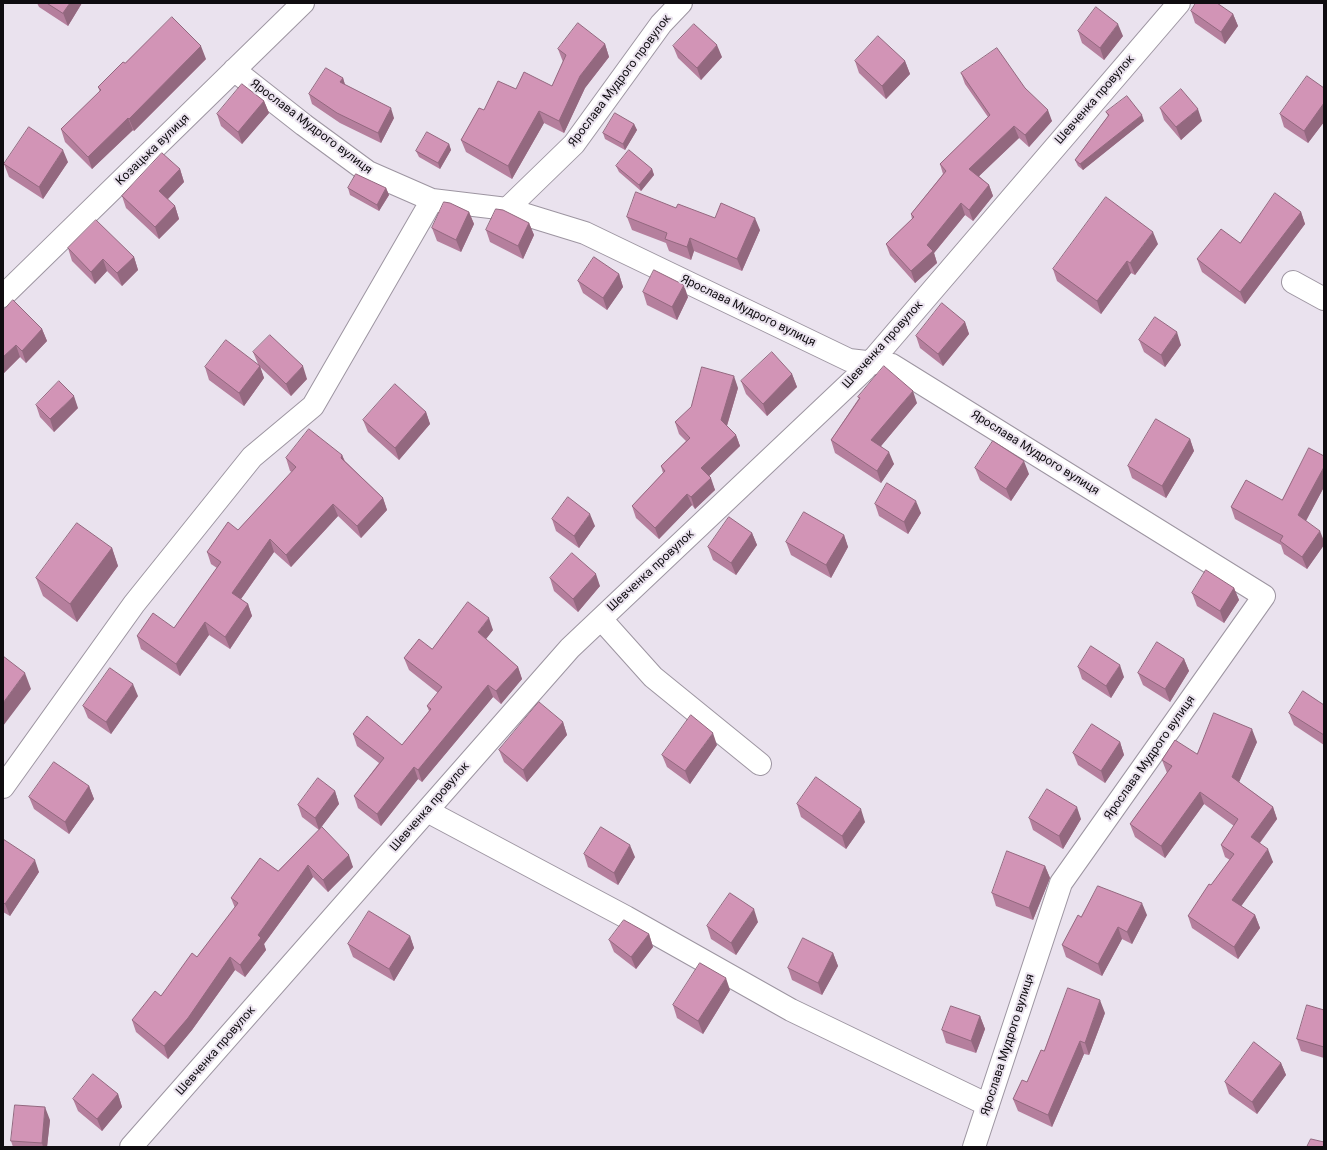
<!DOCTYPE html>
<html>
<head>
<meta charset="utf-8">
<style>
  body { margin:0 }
  #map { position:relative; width:1327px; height:1150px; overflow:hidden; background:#eae2ee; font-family:Roboto,sans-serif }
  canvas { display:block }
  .frame { position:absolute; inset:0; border:4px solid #0f0c10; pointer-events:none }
</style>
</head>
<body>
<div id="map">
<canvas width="1327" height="1150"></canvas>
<div class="frame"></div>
</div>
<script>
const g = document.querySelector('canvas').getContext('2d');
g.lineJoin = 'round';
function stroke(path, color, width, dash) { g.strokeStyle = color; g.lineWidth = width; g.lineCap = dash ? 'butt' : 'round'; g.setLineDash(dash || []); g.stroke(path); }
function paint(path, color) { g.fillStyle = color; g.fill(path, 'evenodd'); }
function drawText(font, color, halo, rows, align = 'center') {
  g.font = font + ' Roboto,sans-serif'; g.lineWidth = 4; g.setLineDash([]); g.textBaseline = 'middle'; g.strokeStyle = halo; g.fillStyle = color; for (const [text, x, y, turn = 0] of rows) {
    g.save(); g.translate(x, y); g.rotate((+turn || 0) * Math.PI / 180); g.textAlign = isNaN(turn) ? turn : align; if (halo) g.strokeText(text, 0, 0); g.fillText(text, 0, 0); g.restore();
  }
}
const street = new Path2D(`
  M234,70L304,125L368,172L432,200L507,209L585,233L849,360L892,365L1264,596L1061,883L974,1147
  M507,209L574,144L661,24L681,3
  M1293,282L1324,299
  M3,296L303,3
  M601,619L653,677L760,764
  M3,787L134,604L252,457L313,406L432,200
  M427,811L626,917L791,1010L988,1105
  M131,1147L570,648L864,370L1179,3`);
const wall = new Path2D(`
  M37,3H82L68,26L39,7Z
  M1191,11L1233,14L1238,26L1225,44L1195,23Z
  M1078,31L1123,36L1104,60L1082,43Z
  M605,44L609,57L585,88L564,133L544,123L512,179L466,152L461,140L484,110L552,86L563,62L558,49Z
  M673,46L722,57L701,80L678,58Z
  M206,59L134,131L133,130L92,169L65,142L61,129L100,92L98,87L125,63Z
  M855,61H905L910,74L886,99L859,73Z
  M961,73L1025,88L1052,121L1029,147L1019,138L979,176L989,185L993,196L973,221L965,215L934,253L937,263L915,283L890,255L886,244L912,219L911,214L943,174L940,164L988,117L965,84Z
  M343,78L345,85L394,118L381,143L340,123L312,104L309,94Z
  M1324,88V122L1308,143L1284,127L1280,114Z
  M264,101L269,113L242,144L221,126L217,114Z
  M1160,108L1202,121L1181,140L1164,120Z
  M1106,112L1144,121L1083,170L1078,166L1075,160L1108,116Z
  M634,124L637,130L625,150L605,139L603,133Z
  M449,144L451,150L440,169L419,157L416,151Z
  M68,162L43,199L9,177L4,164Z
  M616,166L652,169L654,175L641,191L619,172Z
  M180,169L184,182L167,200L175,206L179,219L159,239L126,208L122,196Z
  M348,188H386L389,195L379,211L350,195Z
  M676,208L760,230L742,271L694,251L691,260L669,251L666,243L632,230L627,217Z
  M469,212L474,224L461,252L437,241L432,228Z
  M1301,212L1305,224L1245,304L1202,272L1197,259L1240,243Z
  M529,223L534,235L523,259L490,242L486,230Z
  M1158,244L1135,275L1131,273L1101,314L1057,281L1053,269Z
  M68,248L134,257L138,270L122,286L107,271L95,284L72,261Z
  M619,274L623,287L607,310L583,293L578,281Z
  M643,292L688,297L677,320L647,305Z
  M3,311L42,329L47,341L26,363L20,357L3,374Z
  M965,322L969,334L943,366L920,348L916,336Z
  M1139,340L1181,345L1165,367L1144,352Z
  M253,352L307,379L291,396L260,367L264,378L244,406L209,380L205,367L258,364Z
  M792,374L797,387L767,416L746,394L741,381Z
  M738,388L727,426L736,435L740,446L709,476L715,490L695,509L692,505L659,539L636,518L632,506L663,473L661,466L686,441L679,434L675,422Z
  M858,397L917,403L881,446L894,464L881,483L835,453L831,440L859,398Z
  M36,405L78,408L54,432L40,417Z
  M426,412L430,424L399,460L368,432L363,420Z
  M1190,439L1194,451L1166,498L1132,478L1128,466Z
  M342,455L345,461L383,498L387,510L361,538L338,516L291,567L274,552L241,599L248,604L252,616L230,649L209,635L180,676L141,649L137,636L174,628L217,568L211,564L207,552L238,530L292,472L290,471L286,458Z
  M1324,456V487L1306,521L1324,541V545L1307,569L1284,554L1281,545L1235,519L1231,507L1282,500Z
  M975,468L1029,474L1011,501L980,480Z
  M875,504L921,513L908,534L879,516Z
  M552,519L595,526L579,548L556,531Z
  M752,533L757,545L736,575L713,560L708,547Z
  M844,535L848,547L831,578L791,555L786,542Z
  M112,548L118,566L77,622L43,596L36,578Z
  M550,578L600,586L578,612L554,591Z
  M1234,588L1239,600L1224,623L1197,606L1192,593Z
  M493,630L486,639L518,667L522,679L501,704L493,697L422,782L418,779L381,826L358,808L354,796L379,763L357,746L353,734L402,745L429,711L427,706L438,693L409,670L404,658Z
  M1184,659L1189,671L1170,702L1143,685L1138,673Z
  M1078,667L1124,677L1111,698L1082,679Z
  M138,696L111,734L88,718L83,706Z
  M1324,705V745L1294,725L1289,713Z
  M563,722L567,735L527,782L504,762L499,750Z
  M1120,742L1124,755L1105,783L1078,765L1073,753Z
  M1257,742L1239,782L1273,807L1277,819L1260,843L1273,862L1241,906L1255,915L1260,928L1238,959L1192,928L1188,916L1230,860L1225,857L1221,845L1234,826L1204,804L1165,858L1135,837L1130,824L1167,773L1162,760L1197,754Z
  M717,745L690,784L667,767L662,755Z
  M89,786L94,799L69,834L34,809L29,797Z
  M335,791L339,804L319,830L302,817L298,805Z
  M797,804L865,822L846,849L801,817Z
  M1029,818L1081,819L1063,849L1033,830Z
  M322,827L353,867L328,892L313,877L264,944L266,950L245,977L235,970L192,1030L168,1059L136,1032L132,1020L161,996L197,957L235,908L231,898L278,871Z
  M3,839L39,872L10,916L3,912Z
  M584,854L635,857L618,885L588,867Z
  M1045,866L1050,878L1033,920L996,906L992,893Z
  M1147,915L1132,944L1122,939L1102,976L1066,957L1062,945L1081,917Z
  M758,922L736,955L711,939L707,926Z
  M649,934L653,947L636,969L614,952L609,940Z
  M410,936L414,948L394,981L353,957L348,944Z
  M833,953L838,966L822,995L792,980L788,968Z
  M730,990L703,1034L677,1018L673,1005Z
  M1324,1010V1058L1301,1051L1297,1039Z
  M1105,1013L1089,1055L1084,1054L1052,1127L1018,1111L1013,1099L1027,1082L1044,1051Z
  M980,1016L985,1029L976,1053L946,1043L942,1030Z
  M1281,1063L1286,1075L1257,1114L1229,1094L1225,1082Z
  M118,1094L122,1107L102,1131L78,1111L73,1099Z
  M50,1120L47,1147H13L11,1141Z`);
const shadedWall = new Path2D(`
  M70,3H82L68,26L63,13Z
  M1233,14L1238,26L1225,44L1221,32Z
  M1118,24L1123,36L1104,60L1100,48Z
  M605,44L609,57L585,88L564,133L559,121L580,76Z
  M717,45L722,57L701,80L697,68Z
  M201,46L206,59L134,131L129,119Z
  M905,61L910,74L886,99L882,86Z
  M343,78L346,88L340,82Z
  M264,101L269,113L242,144L238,132Z
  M1324,103V122L1308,143L1304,131Z
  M391,108L394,118L381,143L378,133Z
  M1198,109L1202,121L1181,140L1176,127Z
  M1048,110L1052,121L1029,147L1025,135Z
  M539,111L544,123L512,179L508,166Z
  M1142,115L1144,121L1083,170L1080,164Z
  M128,118L133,130L92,169L88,157Z
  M634,124L637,130L625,150L623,144Z
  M1014,126L1019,138L974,181L969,169Z
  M449,144L451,150L440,169L438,163Z
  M63,150L68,162L43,199L39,187Z
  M180,169L184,182L163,204L159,191Z
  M652,169L654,175L641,191L639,185Z
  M989,185L993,196L973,221L969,210Z
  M386,188L389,195L379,211L377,205Z
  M961,203L965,215L934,253L937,263L915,283L911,271L927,245Z
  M175,206L179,219L159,239L155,227Z
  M469,212L474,224L461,252L456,240Z
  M1301,212L1305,224L1245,304L1240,292Z
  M755,218L760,230L742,271L737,259Z
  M529,223L534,235L523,259L518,246Z
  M1153,232L1158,244L1135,275L1130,263Z
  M690,238L694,251L691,260L687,247Z
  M134,257L138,270L122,286L117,273Z
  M103,259L107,271L95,284L91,272Z
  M1127,261L1131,273L1101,314L1097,301Z
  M619,274L623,287L607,310L603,298Z
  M684,285L688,297L677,320L672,307Z
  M965,322L969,334L943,366L938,354Z
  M42,329L47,341L26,363L22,351Z
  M1177,332L1181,345L1165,367L1161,355Z
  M16,345L20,357L3,374V357Z
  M260,366L264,378L244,406L239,393Z
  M303,366L307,379L291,396L286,384Z
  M792,374L797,387L767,416L763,404Z
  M734,376L738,388L725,432L721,420Z
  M913,391L917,403L876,452L871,440Z
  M74,396L78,408L54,432L50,419Z
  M426,412L430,424L399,460L395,448Z
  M736,435L740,446L705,480L701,468Z
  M1190,439L1194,451L1166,498L1162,486Z
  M889,452L894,464L881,483L877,471Z
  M342,455L347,468L341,458Z
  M1024,461L1029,474L1011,501L1006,489Z
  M1324,467V487L1302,528L1298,515Z
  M711,478L715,490L695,509L691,497Z
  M687,494L692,505L659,539L655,528Z
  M383,498L387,510L361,538L357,526Z
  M916,501L921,513L908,534L904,522Z
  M333,504L338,516L291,567L286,555Z
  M590,514L595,526L579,548L574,536Z
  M1320,531L1324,541V545L1307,569L1302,557Z
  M752,533L757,545L736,575L731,563Z
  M844,535L848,547L831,578L826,565Z
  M270,539L274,552L236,606L232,593Z
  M112,548L118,566L77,622L70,604Z
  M596,574L600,586L578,612L573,599Z
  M1234,588L1239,600L1224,623L1220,611Z
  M248,604L252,616L230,649L225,637Z
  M489,618L493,630L482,644L478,632Z
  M205,622L209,635L180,676L176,664Z
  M1184,659L1189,671L1170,702L1165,689Z
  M1120,665L1124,677L1111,698L1106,686Z
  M518,667L522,679L501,704L496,691Z
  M25,673L31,689L3,726V703Z
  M133,684L138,696L111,734L106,722Z
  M488,685L493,697L422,782L418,770Z
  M563,722L567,735L527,782L523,770Z
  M1252,729L1257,742L1236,789L1232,777Z
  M713,733L717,745L690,784L685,771Z
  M1120,742L1124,755L1105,783L1101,771Z
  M414,767L418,779L381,826L377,814Z
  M89,786L94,799L69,834L65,822Z
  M335,791L339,804L319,830L315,818Z
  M1200,792L1204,804L1165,858L1161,846Z
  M1077,807L1081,819L1063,849L1059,836Z
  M1273,807L1277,819L1255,849L1251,837Z
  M861,809L865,822L846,849L842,836Z
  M630,845L635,857L618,885L614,873Z
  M1268,849L1273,862L1237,912L1232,900Z
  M349,855L353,867L328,892L323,880Z
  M35,860L39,872L10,916L5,904Z
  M308,865L313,877L264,944L266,950L245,977L240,965L258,935Z
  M1045,866L1050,878L1033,920L1029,908Z
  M1142,903L1147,915L1132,944L1127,932Z
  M754,909L758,922L736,955L731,943Z
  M1255,915L1260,928L1238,959L1234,947Z
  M1118,927L1122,939L1102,976L1098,964Z
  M649,934L653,947L636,969L631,957Z
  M410,936L414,948L394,981L389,969Z
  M833,953L838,966L822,995L818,983Z
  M230,957L235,970L192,1030L168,1059L164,1046Z
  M726,978L730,990L703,1034L698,1021Z
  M1100,1000L1105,1013L1089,1055L1085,1043Z
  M980,1016L985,1029L976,1053L971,1041Z
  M1080,1041L1084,1054L1052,1127L1048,1115Z
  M1281,1063L1286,1075L1257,1114L1252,1102Z
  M118,1094L122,1107L102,1131L97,1119Z
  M45,1107L50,1120L47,1147H43L42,1143Z`);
const building = new Path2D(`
  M47,3H70L63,13Z
  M1196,3H1217L1233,14L1221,32L1191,11Z
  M1096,7L1118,24L1100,48L1078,31Z
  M172,17L201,46L129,119L128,118L88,157L61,129L101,90L98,87L123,62L125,63Z
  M578,23L605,44L580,76L559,121L539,111L508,166L461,140L479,108L484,110L498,81L516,89L524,72L552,86L566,55L558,49Z
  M694,24L717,45L697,68L673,46Z
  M878,36L905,61L882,86L855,61Z
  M997,48L1025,88L1048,110L1025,135L1014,126L969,169L989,185L969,210L961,203L927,245L933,251L911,271L886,244L914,217L911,214L946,171L940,164L990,115L961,73Z
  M326,68L343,78L340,82L391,108L378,133L337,113L309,94Z
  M1307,76L1324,88V103L1304,131L1280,114Z
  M242,84L264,101L238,132L217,114Z
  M1181,89L1198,109L1176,127L1160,108Z
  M1127,96L1142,115L1080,164L1075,160L1109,115L1106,112Z
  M615,113L634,124L623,144L603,133Z
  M29,127L63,150L39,187L4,164Z
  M427,132L449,144L438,163L416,151Z
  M629,150L652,169L639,185L616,166Z
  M162,153L180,169L159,191L175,206L155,227L122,196Z
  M356,174L386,188L377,205L348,188Z
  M636,192L676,208L678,204L715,218L721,203L755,218L737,259L690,238L687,247L665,239L667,233L627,217Z
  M1275,193L1301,212L1240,292L1197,259L1221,229L1240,243Z
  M1106,197L1153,232L1130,263L1127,261L1097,301L1053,269Z
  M444,202L450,203L469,212L456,240L432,228Z
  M496,209L503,210L529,223L518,246L486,230Z
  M96,220L134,257L117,273L103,259L91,272L68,248Z
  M594,257L619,274L603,298L578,281Z
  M654,270L684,285L672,307L643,292Z
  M13,300L42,329L22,351L16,345L3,357V311Z
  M942,303L965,322L938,354L916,336Z
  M1155,317L1177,332L1161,355L1139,340Z
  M270,335L303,366L286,384L253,352Z
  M226,340L260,366L239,393L205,367Z
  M772,352L792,374L763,404L741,381Z
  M884,366L913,391L871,440L889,452L877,471L831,440L860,398L858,397Z
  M702,367L734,376L721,420L736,435L701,468L711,478L691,497L687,494L655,528L632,506L665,471L661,466L690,438L675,422L691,407Z
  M59,381L74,396L50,419L36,405Z
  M395,384L426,412L395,448L363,420Z
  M1156,419L1190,439L1162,486L1128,466Z
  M309,429L342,455L341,458L383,498L357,526L333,504L286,555L270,539L232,593L248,604L225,637L205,622L176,664L137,636L153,613L174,628L221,562L207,552L228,522L238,530L296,467L286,458Z
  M993,441L1024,461L1006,489L975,468Z
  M1309,448L1324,456V467L1298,515L1320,531L1302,557L1280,541L1283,536L1231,507L1246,480L1282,500Z
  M887,483L916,501L904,522L875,504Z
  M568,497L590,514L574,536L552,519Z
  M804,512L844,535L826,565L786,542Z
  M729,517L752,533L731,563L708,547Z
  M77,523L112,548L70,604L36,578Z
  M572,553L596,574L573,599L550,578Z
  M1206,570L1234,588L1220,611L1192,593Z
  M468,602L489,618L478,632L518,667L496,691L488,685L418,770L414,767L377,814L354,796L384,758L353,734L367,716L402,745L431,709L427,706L442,687L404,658L419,639L432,649Z
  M1157,642L1184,659L1165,689L1138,673Z
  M1091,646L1120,665L1106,686L1078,667Z
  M3,656L25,673L3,703Z
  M110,668L133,684L106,722L83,706Z
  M1303,691L1324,705V735L1289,713Z
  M539,702L563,722L523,770L499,750Z
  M1214,713L1252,729L1232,777L1273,807L1251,837L1268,849L1232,900L1255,915L1234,947L1188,916L1209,884L1211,885L1234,854L1221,845L1238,819L1200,792L1161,846L1130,824L1172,766L1162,760L1175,740L1197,754Z
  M691,715L713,733L685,771L662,755Z
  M1092,724L1120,742L1101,771L1073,753Z
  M54,762L89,786L65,822L29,797Z
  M816,777L861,809L842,836L797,804Z
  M318,778L335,791L315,818L298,805Z
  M1047,789L1077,807L1059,836L1029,818Z
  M322,827L349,855L323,880L308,865L258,935L261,938L240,965L230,957L188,1018L164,1046L132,1020L155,991L161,996L192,953L197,957L238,903L231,898L260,858L278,871Z
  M601,827L630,845L614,873L584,854Z
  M3,839L35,860L5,904L3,902Z
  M1007,851L1045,866L1029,908L992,893Z
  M1098,886L1142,903L1127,932L1118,927L1098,964L1062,945L1078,915L1081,917Z
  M730,893L754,909L731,943L707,926Z
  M369,911L410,936L389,969L348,944Z
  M624,920L649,934L631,957L609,940Z
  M803,938L833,953L818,983L788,968Z
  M700,963L726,978L698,1021L673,1005Z
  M1068,988L1100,1000L1085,1043L1080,1041L1048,1115L1013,1099L1022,1080L1027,1082L1041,1050L1044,1051Z
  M1307,1005L1324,1010V1047L1297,1039Z
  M951,1006L980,1016L971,1041L942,1030Z
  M1254,1042L1281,1063L1252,1102L1225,1082Z
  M93,1074L118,1094L97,1119L73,1099Z
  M15,1105L45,1107L42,1143L11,1141Z
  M1311,1139L1324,1142V1147H1307Z`);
const streetNames = [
  ["Ярослава Мудрого провулок",620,81,-53],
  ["Шевченка провулок",1095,100,-49],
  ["Ярослава Мудрого вулиця",311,127,37],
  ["Козацька вулиця",153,150,-44],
  ["Ярослава Мудрого вулиця",748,311,26],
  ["Шевченка провулок",883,345,-48],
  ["Ярослава Мудрого вулиця",1035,453,32],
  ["Шевченка провулок",651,571,-43],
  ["Ярослава Мудрого вулиця",1150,758,-55],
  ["Шевченка провулок",430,807,-49],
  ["Ярослава Мудрого вулиця",1008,1045,-72],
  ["Шевченка провулок",216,1051,-49]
];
stroke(street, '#9d95a1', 24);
stroke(street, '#fff', 22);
paint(wall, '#b57f9d');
paint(shadedWall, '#93687f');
paint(building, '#d294b6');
stroke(building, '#93687f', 1);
drawText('12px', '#0f0c10', '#eae2ee', streetNames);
</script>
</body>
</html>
